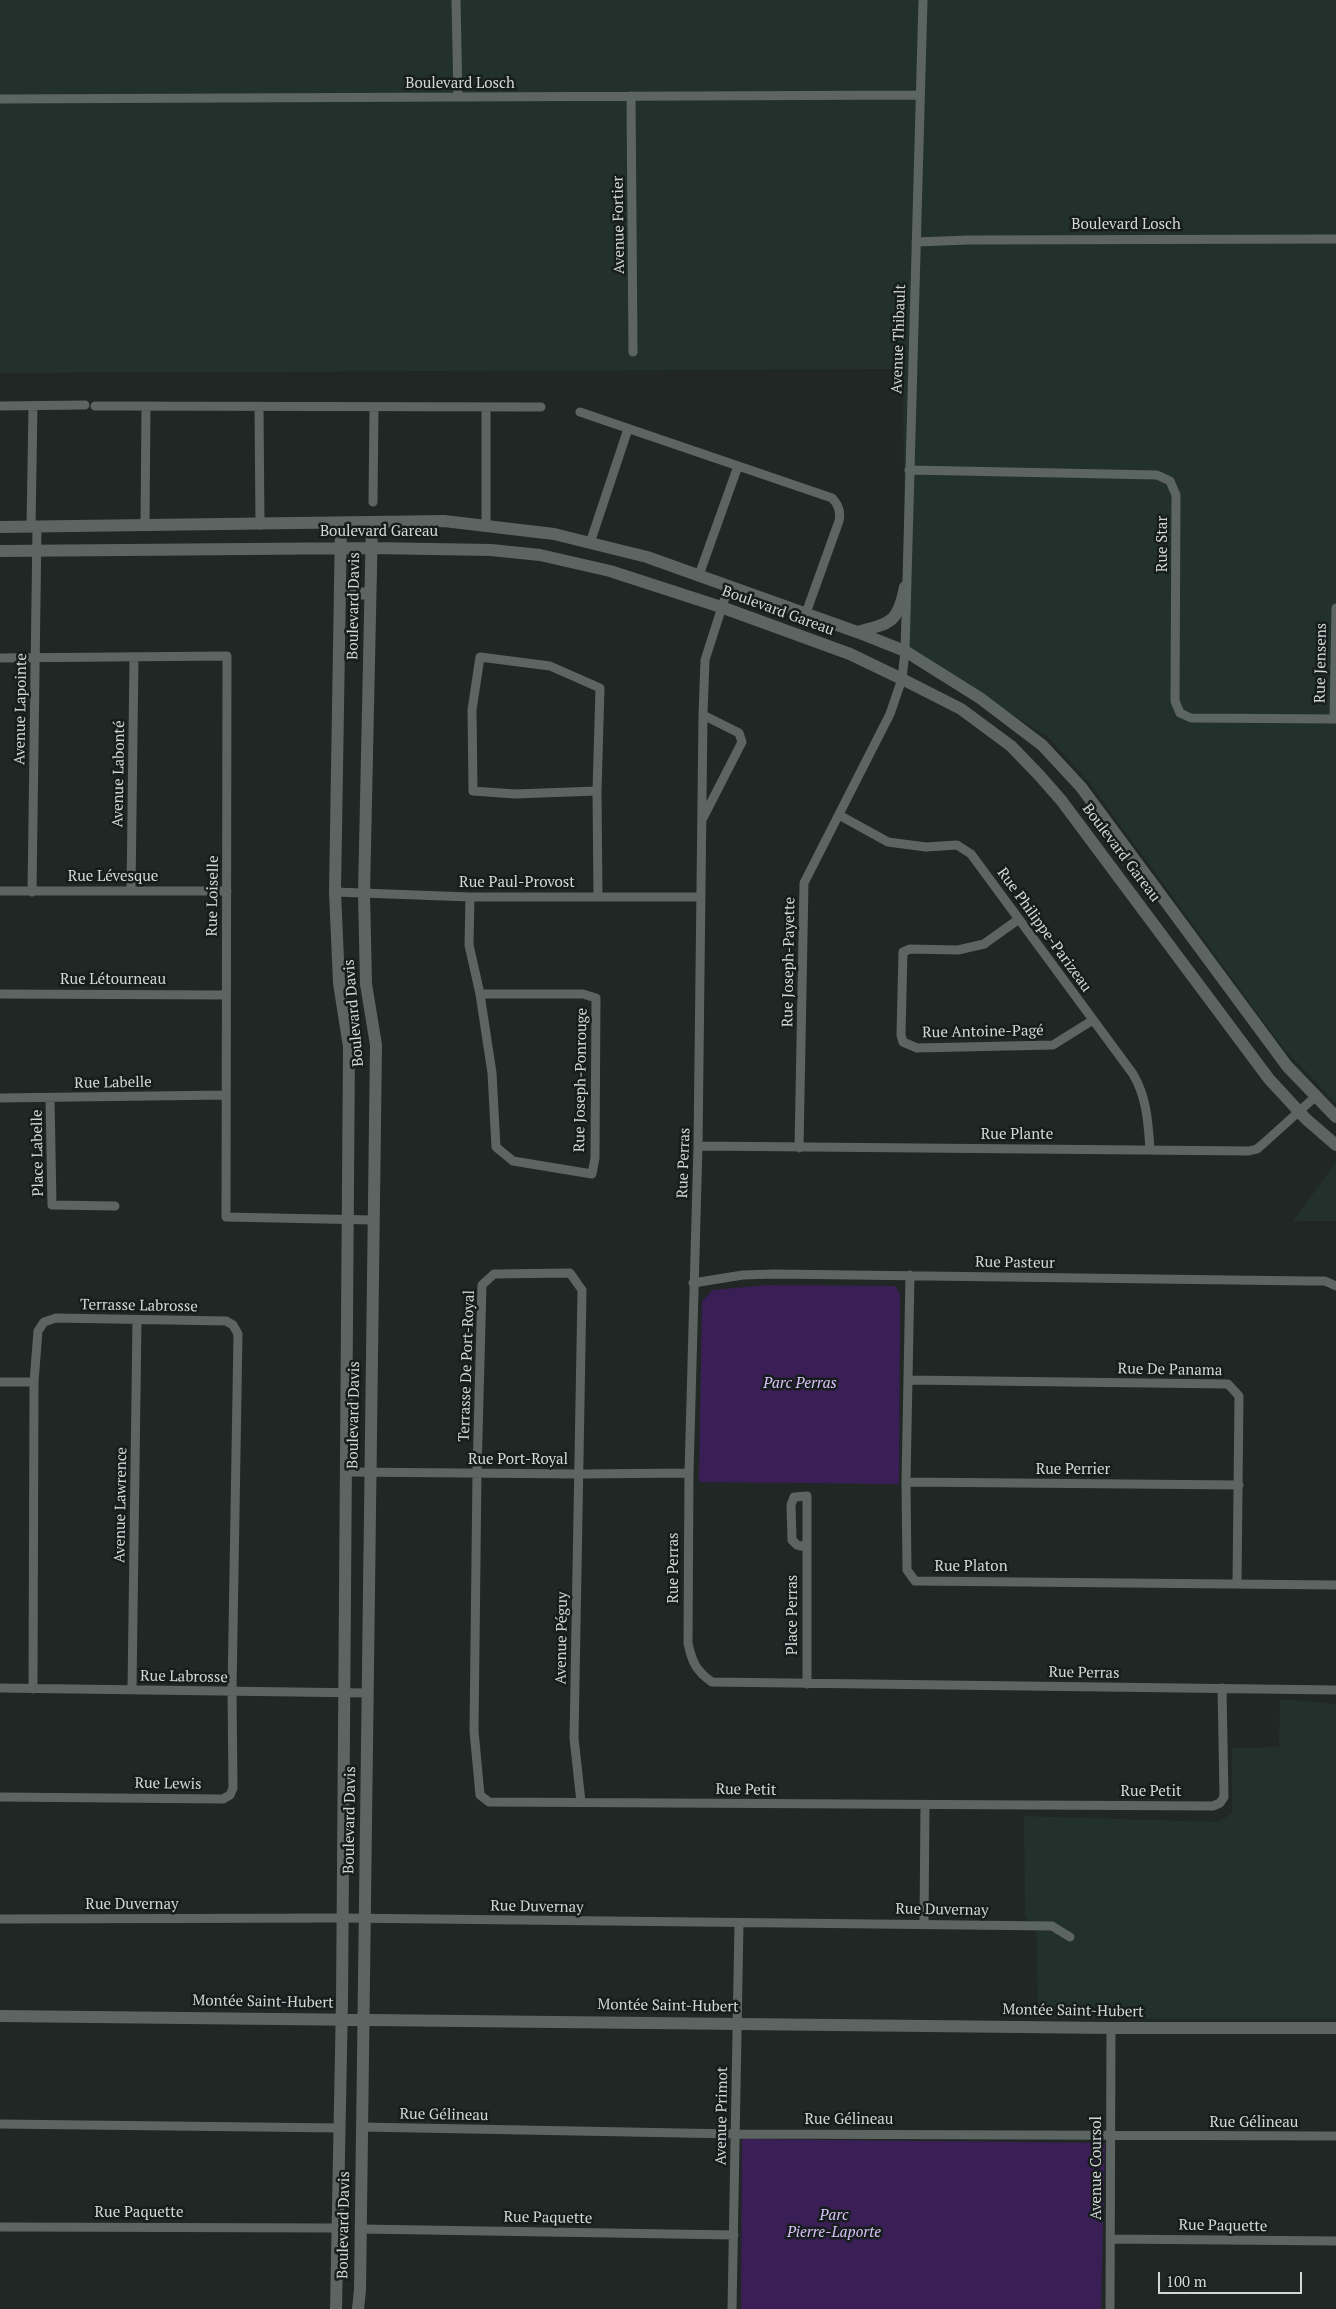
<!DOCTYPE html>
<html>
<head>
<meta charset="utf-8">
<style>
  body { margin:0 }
  #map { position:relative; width:1336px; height:2309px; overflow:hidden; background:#202725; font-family:"PT Serif",serif }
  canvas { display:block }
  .scale { position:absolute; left:1158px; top:2272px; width:144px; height:22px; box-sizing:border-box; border:2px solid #d3d8d6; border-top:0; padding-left:6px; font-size:15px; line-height:18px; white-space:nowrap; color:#d3d8d6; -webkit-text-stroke:4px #161d1c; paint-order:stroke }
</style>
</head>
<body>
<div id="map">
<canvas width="1336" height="2309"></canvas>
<div class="scale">100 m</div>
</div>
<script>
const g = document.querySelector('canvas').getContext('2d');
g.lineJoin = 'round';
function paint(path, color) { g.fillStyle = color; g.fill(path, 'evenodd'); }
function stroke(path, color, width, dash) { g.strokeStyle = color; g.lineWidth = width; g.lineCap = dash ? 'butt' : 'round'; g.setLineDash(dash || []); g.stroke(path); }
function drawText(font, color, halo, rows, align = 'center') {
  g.font = font + ' "PT Serif",serif'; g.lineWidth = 5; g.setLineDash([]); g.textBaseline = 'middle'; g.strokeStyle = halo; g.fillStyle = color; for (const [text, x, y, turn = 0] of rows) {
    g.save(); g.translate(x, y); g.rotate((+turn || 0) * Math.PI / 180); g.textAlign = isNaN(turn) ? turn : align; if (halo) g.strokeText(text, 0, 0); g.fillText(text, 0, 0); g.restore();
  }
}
const built = new Path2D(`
  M0,0H1336V1103L1283,1048L1089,782L1047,736L905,649L903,369L0,373Z
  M1336,1162V1221H1293Z
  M1280,1699L1336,1704V2019L1038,2018L1037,1934L1025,1916L1024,1816L1218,1822L1232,1813V1748L1279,1747Z`);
const green = new Path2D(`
  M768,1285L895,1286L900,1294L899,1484L699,1482L702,1301L713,1290Z
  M742,2139L1105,2143L1101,2309H741Z`);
const street = new Path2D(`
  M456,0L458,97
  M631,96L633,352
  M0,99L920,95
  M916,242L968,240L1336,239
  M0,406L85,405
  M95,406L541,407
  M259,408L260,525
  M580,412L832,498C839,505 841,512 839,521L806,613
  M909,470L1157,475L1170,481L1176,495L1175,701L1180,713L1191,718L1336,719
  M373,502L374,408
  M486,525V408
  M145,526L146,407
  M31,527L33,406
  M590,543L628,429
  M699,575L738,466
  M729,585L705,660L703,715L698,1146L689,1473L688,1643C692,1662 696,1671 712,1682L1336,1690
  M0,658L227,656L226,1217L373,1220
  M703,715L739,733L742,742L703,818
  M1334,719L1336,608
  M597,791L515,794L473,791L472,710L480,657L550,666L600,688L597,791L598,897
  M839,815L888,842L926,847L957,845L971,854L1133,1074C1147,1098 1148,1122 1150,1149
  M0,891H227
  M131,891L134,658
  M32,892L37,527
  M335,892L470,897H700
  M470,897L469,945L480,994L492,1073L496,1147L513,1161L592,1174L595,1158L596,998L583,994H480
  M1019,919L984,944L958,950L910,949L903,952L901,1035L903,1042L917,1048L1053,1045L1093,1020
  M0,994L225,995
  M0,1098L226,1095
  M50,1098L52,1205L115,1206
  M698,1146L1249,1151L1257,1149L1264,1143L1315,1097
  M799,1148L804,883L890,714L902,679L905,651L923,0
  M910,1275L906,1482L907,1570L915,1581L1336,1585
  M693,1283L743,1275L775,1274L1308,1281H1325L1336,1286
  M908,1380L1228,1384L1239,1396L1237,1583
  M0,1382H34
  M346,1472L579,1474L689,1473
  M906,1482L1239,1485
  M806,1547L797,1545L792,1540L791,1505L794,1497L807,1496V1684
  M0,1688L367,1693
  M132,1690L137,1320
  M0,1797L223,1799L230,1795L233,1788L232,1691L238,1334L233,1325L226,1321L56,1318L44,1322L38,1331L34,1382L33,1689
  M581,1802L574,1738L582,1290L570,1273L494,1274L482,1285L477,1473L474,1731L480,1795L489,1802L1213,1806L1220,1803L1224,1797L1222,1688
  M0,1919L342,1918L1052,1926L1070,1937
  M924,1924L925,1805
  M0,2124L340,2128
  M362,2127L735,2134L1336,2136
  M0,2227L338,2228
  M361,2229L734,2235
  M1110,2239L1336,2241
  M732,2309L739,1923
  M1110,2309L1111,2028`);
const secondary = new Path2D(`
  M0,527L444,521L554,534L647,557L857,632L905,651L980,698L1042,745L1081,787L1287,1066L1336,1117
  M0,551L371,548L491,550L540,555L610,571L721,607L850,654L902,679L961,709L1011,746L1039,775L1061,800L1269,1079L1306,1119L1336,1145
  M340,592L370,594
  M857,632C891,623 898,623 905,587
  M0,2016L1111,2028H1336
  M336,2309L342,2001L349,1047L339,983L335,892L341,524
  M358,2309L360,2290L376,1045L366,984L364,893L372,523`);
const streetNames = [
  ["Boulevard Losch",460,84],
  ["Avenue Fortier",619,225,-91],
  ["Boulevard Losch",1126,225],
  ["Avenue Thibault",899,339,-88],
  ["Boulevard Gareau",379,532],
  ["Rue Star",1163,544,-90],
  ["Boulevard Davis",354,606,-89],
  ["Boulevard Gareau",778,611,20],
  ["Rue Jensens",1321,663,-89],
  ["Avenue Lapointe",21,709,-89],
  ["Avenue Labonté",119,774,-89],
  ["Boulevard Gareau",1121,853,53],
  ["Rue Lévesque",113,877],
  ["Rue Paul-Provost",517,883],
  ["Rue Loiselle",213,896,-89],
  ["Rue Philippe-Parizeau",1044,930,54],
  ["Rue Joseph-Payette",789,962,-89],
  ["Rue Létourneau",113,980],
  ["Boulevard Davis",354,1013,-95],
  ["Rue Antoine-Pagé",983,1032,-1],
  ["Rue Joseph-Ponrouge",581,1080,-89],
  ["Rue Labelle",113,1083,-1],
  ["Rue Plante",1017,1135],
  ["Place Labelle",38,1153,-91],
  ["Rue Perras",684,1163,-88],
  ["Rue Pasteur",1015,1263,1],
  ["Terrasse Labrosse",139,1306,1],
  ["Terrasse De Port-Royal",467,1366,-88],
  ["Rue De Panama",1170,1370,1],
  ["Boulevard Davis",354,1415,-89],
  ["Rue Port-Royal",518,1460],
  ["Rue Perrier",1073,1470],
  ["Avenue Lawrence",121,1505,-89],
  ["Rue Platon",971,1567],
  ["Rue Perras",674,1568,-90],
  ["Place Perras",793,1615,-90],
  ["Avenue Péguy",562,1638,-89],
  ["Rue Perras",1084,1673,1],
  ["Rue Labrosse",184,1677,1],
  ["Rue Lewis",168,1784,1],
  ["Rue Petit",746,1790,1],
  ["Rue Petit",1151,1792],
  ["Boulevard Davis",350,1820,-89],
  ["Rue Duvernay",132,1905],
  ["Rue Duvernay",537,1907,1],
  ["Rue Duvernay",942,1910,1],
  ["Montée Saint-Hubert",263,2002,1],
  ["Montée Saint-Hubert",668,2006,1],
  ["Montée Saint-Hubert",1073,2011,1],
  ["Rue Gélineau",444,2115,1],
  ["Avenue Primot",722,2116,-89],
  ["Rue Gélineau",849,2120],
  ["Rue Gélineau",1254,2123],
  ["Avenue Coursol",1097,2168,-90],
  ["Rue Paquette",139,2213],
  ["Rue Paquette",548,2218,1],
  ["Boulevard Davis",344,2225,-89],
  ["Rue Paquette",1223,2226,1]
];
const parkNames = [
  ["Parc Perras",800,1384],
  ["Parc",834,2216],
  ["Pierre-Laporte",834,2233]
];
paint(built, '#23312d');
paint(green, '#3a1f56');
stroke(street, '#5d6563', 9);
stroke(secondary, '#5d6563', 12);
drawText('15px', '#d3d8d6', '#161d1c', streetNames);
drawText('italic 15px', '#d9c2fa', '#161d1c', parkNames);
</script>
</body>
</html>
